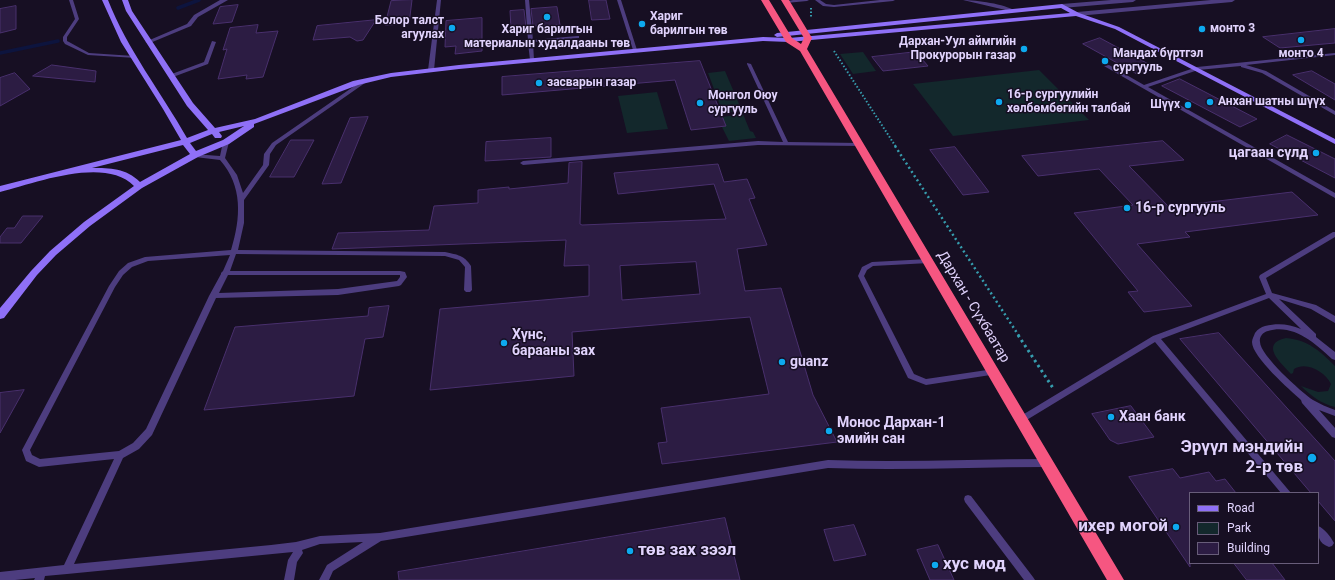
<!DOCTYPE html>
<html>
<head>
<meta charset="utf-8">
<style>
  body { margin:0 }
  #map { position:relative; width:1335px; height:580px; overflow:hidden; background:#170f23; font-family:Roboto,sans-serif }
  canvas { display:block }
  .legend { position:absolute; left:1189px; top:492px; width:130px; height:72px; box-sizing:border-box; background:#170f23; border:1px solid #685d7a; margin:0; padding:5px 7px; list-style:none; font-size:12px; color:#e1d3fd }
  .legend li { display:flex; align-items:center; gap:8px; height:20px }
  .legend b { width:20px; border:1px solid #685d7a }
</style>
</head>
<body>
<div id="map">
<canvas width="1335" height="580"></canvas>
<ul class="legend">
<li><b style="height:5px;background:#8f70f7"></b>Road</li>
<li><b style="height:11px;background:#13282c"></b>Park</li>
<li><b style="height:11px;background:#2c1c43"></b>Building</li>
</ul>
</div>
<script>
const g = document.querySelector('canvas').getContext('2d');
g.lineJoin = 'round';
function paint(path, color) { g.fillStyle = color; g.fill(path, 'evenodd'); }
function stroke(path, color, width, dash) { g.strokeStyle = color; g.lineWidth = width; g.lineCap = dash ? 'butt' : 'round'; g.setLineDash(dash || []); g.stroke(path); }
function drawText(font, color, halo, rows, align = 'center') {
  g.font = font + ' Roboto,sans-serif'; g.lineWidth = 3; g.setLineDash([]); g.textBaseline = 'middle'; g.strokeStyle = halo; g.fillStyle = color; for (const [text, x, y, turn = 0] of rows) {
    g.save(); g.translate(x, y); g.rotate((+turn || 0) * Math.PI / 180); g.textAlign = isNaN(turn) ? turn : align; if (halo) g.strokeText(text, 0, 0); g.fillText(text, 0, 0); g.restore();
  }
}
const green = new Path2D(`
  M863,52L876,71L853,74L840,54Z
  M1039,70L1089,120L953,136L913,84Z
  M725,71L742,111L723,113L708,73Z
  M657,92L668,129L627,133L618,96Z
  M743,114L750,131L753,132L756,138L729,141L722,127L725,126L722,117Z
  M1286,338C1308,340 1320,351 1335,366V407C1322,404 1311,396 1301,386L1318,392L1328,391L1331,384C1325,372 1307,361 1294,369L1293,373L1291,374C1281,363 1259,344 1286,338Z`);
const stream = new Path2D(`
  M178,8L199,0
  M0,53L58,41`);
const building = new Path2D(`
  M412,0L409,24L385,25L391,1Z
  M589,0H606L610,19L592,20Z
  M238,5L232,22L213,24L220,7Z
  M16,6V29L0,33V9Z
  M557,7L560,25L533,26L531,9Z
  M524,10L526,27L511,28L510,11Z
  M482,18V51L455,54L456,46L445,47L446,21Z
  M376,20L363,40L357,41L350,37L313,40L317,26Z
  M258,25L256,33L278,31L263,77L246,79L247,75L218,79L227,49L223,50L230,28Z
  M1335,29V43L1280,48L1263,37Z
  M1100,38L1154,67L1137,74L1083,44Z
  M916,52L928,66L883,71L872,57Z
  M700,61L726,126L691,130L675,80L502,95V77Z
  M52,65L96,71L95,82L33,76Z
  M1312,71L1335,84V100L1293,75Z
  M15,73L30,89L0,106V78Z
  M1180,79L1257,119L1240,127L1162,86Z
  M368,117L341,183L322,184L350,118Z
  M1287,135L1335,159V178L1270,144Z
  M551,138V157L485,161L486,142Z
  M291,140H314L294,177H270Z
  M1163,141L1184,160L1129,166L1169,207L1292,192L1318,215L1185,232L1190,237L1137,244L1192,306L1144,312L1128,292L1138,291L1074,213L1133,205L1099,169L1038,176L1022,156Z
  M955,147L989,192L963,195L930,150Z
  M582,162L580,224L582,225L726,219L714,184L618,194L614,173L718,164L724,182L747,179L755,198L749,199L767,245L737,249L745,291L781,288L813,395L837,442L662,464L658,443L667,442L661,408L769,394L750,317L572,332L574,376L430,390L440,309L589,296V265L564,266L566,240L332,249L338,233L429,230L434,206L478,203V190L509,187V189L568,183L569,163ZM696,262L700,294L622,300L620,266Z
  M23,216H43L21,243H0V237L7,228H14Z
  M389,306L383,337L365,339L354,396L204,410L235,327L368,316L369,308Z
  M1219,333L1335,461V521L1318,501V493H1311L1180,339Z
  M24,390L0,433V393Z
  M1131,406L1154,437L1118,444L1110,440L1092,414Z
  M1173,469L1180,478L1209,472L1216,481L1225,479L1236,493H1190V567L1129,477Z
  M725,518L740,580H399L398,572Z
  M854,525L866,555L834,561L824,530Z
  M938,545L954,580H930L917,550Z
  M1234,563H1272L1285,580H1247Z`);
const pathFar2 = new Path2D(`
  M811,8V17
  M834,51L896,147`);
const pathFar1 = new Path2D(`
  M895,146L1019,336`);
const path = new Path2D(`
  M1018,335L1053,388`);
const lane = new Path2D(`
  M69,0H73L79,19L67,37V41L69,42L89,53L134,56L136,57V58L88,55L65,44L63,41V37L75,19Z
  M437,0H441L434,70L431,72L428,70Z
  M525,0H529L533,40L577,36H579V38L533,42L534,60L532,61L530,60L528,43L497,45V43H499L528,40Z
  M617,0H621L637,50V51L633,50Z
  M793,0H809L807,1L786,3L784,2Z
  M815,0H820L826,4L834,5L880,0H895L893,1L834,7L823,6Z
  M963,0C977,0 1004,4 1016,11L1014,12Z
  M212,41L216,42L208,64L173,77H169V75L204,62Z
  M1335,53V55L1246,65L1266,71L1335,111V115L1262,73L1241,67V66L1198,70L1148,87L1335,193V198L1104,66L1109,65L1144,85L1197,67Z
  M747,63L751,64L788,142L860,143L862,144V146L758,145L523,165L520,163L523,161L758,141L783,142L747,64Z
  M363,80L366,82L365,83L276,145L270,154L269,165L244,200V223L238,250L445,252C458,255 464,255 471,266L472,290L470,292H466L464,290L465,267L459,260L445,256L236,254L230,271H400L405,272L407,277L401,285L399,286L338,295L216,298L152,435L139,449L123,458L74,564L271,545L296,542L320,536L380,533L828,460C901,463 975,459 1048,459L1051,460L1052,463L1051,466L1048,467C975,467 901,471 828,468L381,541L333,571L329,580H319L327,565L363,542L320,544L302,550L303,553L297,562L294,580H284L288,560L293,552L67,574L45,576L44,580H34L35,578L15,580H0V572L64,565L114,459L39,467L26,461L22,450L109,286L119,271L128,263L145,257L231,250C241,218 243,186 220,160L195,157L193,156V154L220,156L223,142L226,140L228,141L229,142L225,158L237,175L243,193L263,165L264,154L272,143ZM230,255L223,271L221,273V274L209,296L146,429L133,443L119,451L40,459L32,455L30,450L115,287L123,275L132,267L148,261ZM228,275H400V277L397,281L338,289L219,293Z
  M1333,232H1335V237L1266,278L1272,293L1316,305L1335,316V323L1311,309L1279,299L1316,334V337L1335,352V360L1332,359C1316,344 1293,323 1268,331C1263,332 1259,337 1260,342C1260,355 1301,392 1313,400C1320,404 1327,407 1335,410V416L1319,410L1335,428V438L1332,437L1302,403L1301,400C1290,390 1252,357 1252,342C1252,339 1254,336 1255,333C1258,329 1261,327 1265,326C1278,323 1289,324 1301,329L1269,298L1161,339L1291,493H1281L1155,342L1025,421L1022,422L1019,421L1018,419L1019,417L1153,336L1266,294L1259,277L1260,275Z
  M929,259L932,261L929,263L873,266L867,270L864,276L914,374L926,379L994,369L997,370L998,372L997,374L926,385L908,378L858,276L862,267L872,262Z
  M968,495L971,496L1033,577L1035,580H1024L965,502L964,499L965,496Z
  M1318,526C1324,528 1331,537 1334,543L1332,546L1329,547C1318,543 1318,536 1318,526Z`);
const street = new Path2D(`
  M220,0H228L198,17L191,26L150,43L145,42L187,24L194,15Z
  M1111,0H1136L1133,2L1062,8L1059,6L1062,4Z
  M1211,0H1235L1232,2L1077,16L1074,14L1077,12Z`);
const secondary = new Path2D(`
  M102,0H108C127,49 161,92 187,138L208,130L187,106L126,11L122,0H128L132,11L193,103L215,128L255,119L353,81L391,73L459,65L763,37L789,38L1070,13L1061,8L777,37L774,35L777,33L1062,4L1079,13L1119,27L1335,139V144L1115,29L1076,16L789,42L763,41L459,69L391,77L358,85L254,124V127L229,144L198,157L142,188L90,226L56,255L37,275L4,318L0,319V308L31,271L50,251L84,222L134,186C105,156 35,183 0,192V186L181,140L163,109L121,42ZM244,126L223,140L196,151L190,143L212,134L215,138H221L222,136L219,132ZM183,145L190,154L140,182C126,168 110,168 92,168Z`);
const highway = new Path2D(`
  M761,0H769L792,38L801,44L804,38L781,0H789L812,38L807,49L1124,580H1107L800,51L786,42Z`);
const markers = [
  [547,17,4,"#0da9ef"],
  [642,24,4,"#0da9ef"],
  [452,28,4,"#0da9ef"],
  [1202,29,4,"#0da9ef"],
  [1301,40,4,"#0da9ef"],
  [1024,49,4,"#0da9ef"],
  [1105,61,4,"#0da9ef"],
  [539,83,4,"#0da9ef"],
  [999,102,4,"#0da9ef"],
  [1210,102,4,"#0da9ef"],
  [700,103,4,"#0da9ef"],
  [1188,105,4,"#0da9ef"],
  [1316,153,4,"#0da9ef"],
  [1127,208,4,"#0da9ef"],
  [504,343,4,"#0da9ef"],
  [782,362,4,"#0da9ef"],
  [1111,417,4,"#0da9ef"],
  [829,431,4,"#0da9ef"],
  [1312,458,5,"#0da9ef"],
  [1176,527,4,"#0da9ef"],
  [630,551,4,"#0da9ef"],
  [935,565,4,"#0da9ef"]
];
const farPoinames = [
  ["Хариг",650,17],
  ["барилгын төв",650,31],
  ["Болор талст",444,21,"right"],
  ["агуулах",444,35,"right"],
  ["монто 3",1210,29],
  ["Хариг барилгын",547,30,"center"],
  ["материалын худалдааны төв",547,44,"center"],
  ["Дархан-Уул аймгийн",1016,42,"right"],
  ["Прокурорын газар",1016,56,"right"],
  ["Мандах бүртгэл",1113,54],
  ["сургууль",1113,68],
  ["монто 4",1301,54,"center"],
  ["засварын газар",547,83],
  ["16-р сургуулийн",1007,95],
  ["хөлбөмбөгийн талбай",1007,109],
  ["Монгол Оюу",708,96],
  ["сургууль",708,110],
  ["Анхан шатны шүүх",1218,102],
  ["Шүүх",1180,105,"right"]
];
const poiNames = [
  ["цагаан сүлд",1308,153,"right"],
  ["16-р сургууль",1135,208],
  ["Хүнс,",512,335],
  ["барааны зах",512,351],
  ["guanz",790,362],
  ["Хаан банк",1119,417],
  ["Монос Дархан-1",837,423],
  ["эмийн сан",837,439]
];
const streetNames = [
  ["Дархан - Сүхбаатар",973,307,59]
];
const nearPoinames = [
  ["Эрүүл мэндийн",1303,448],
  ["2-р төв",1303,468],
  ["ихер могой",1168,527],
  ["төв зах зээл",638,551,"left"],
  ["хус мод",943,565,"left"]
];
paint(green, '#13282c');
stroke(stream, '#0d143e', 3.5);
paint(building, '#2c1c43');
stroke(building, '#49306d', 1);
stroke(pathFar2, '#369dae', 2, [1.5, 2]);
stroke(pathFar1, '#369dae', 2.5, [2, 3]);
stroke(path, '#369dae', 3, [2.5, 3.5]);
paint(lane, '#4d3d7f');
paint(street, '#4d3d7f');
paint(secondary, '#8f70f7');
paint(highway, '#f65681');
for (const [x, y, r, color] of markers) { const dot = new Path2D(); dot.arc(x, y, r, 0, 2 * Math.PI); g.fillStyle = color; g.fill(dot); stroke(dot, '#170f23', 1.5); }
drawText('bold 12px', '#e1d3fd', '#170f23', farPoinames, 'left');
drawText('bold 14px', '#e1d3fd', '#170f23', poiNames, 'left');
drawText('14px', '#e1d3fd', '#170f23', streetNames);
drawText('bold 17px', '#e1d3fd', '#170f23', nearPoinames, 'right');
</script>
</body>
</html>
